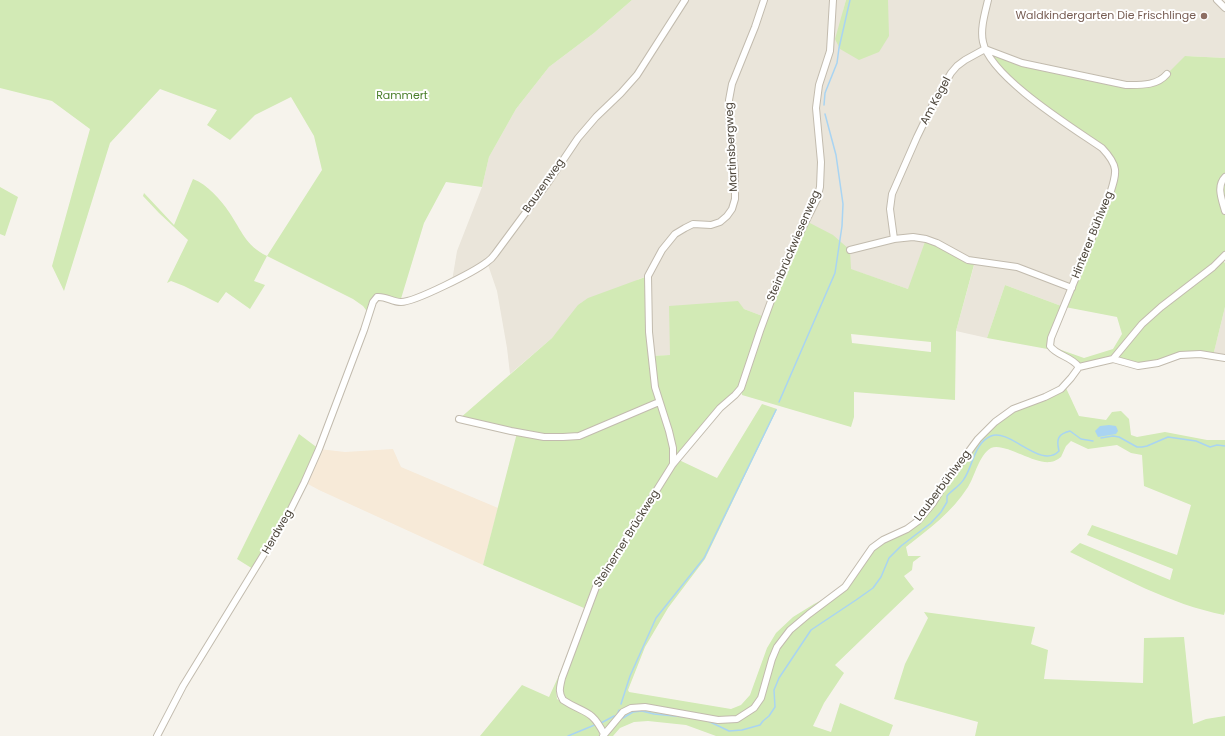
<!DOCTYPE html>
<html>
<head>
<meta charset="utf-8">
<style>
  body { margin:0 }
  canvas { display:block; background:#f6f3ec }
</style>
</head>
<body>
<canvas width="1225" height="736"></canvas>
<script>
const g = document.querySelector('canvas').getContext('2d');
g.lineJoin = 'round';
function paint(path, color) { g.fillStyle = color; g.fill(path, 'evenodd'); }
function stroke(path, color, width, dash) { g.strokeStyle = color; g.lineWidth = width; g.lineCap = dash ? 'butt' : 'round'; g.setLineDash(dash || []); g.stroke(path); }
function drawText(font, color, halo, rows, align = 'center') {
  g.font = font + ' Poppins,sans-serif'; g.lineWidth = 4; g.setLineDash([]); g.textBaseline = 'middle'; g.strokeStyle = halo; g.fillStyle = color; for (const [text, x, y, turn = 0] of rows) {
    g.save(); g.translate(x, y); g.rotate((+turn || 0) * Math.PI / 180); g.textAlign = isNaN(turn) ? turn : align; if (halo) g.strokeText(text, 0, 0); g.fillText(text, 0, 0); g.restore();
  }
}
const residential = new Path2D(`
  M632,0H846L843,11L888,36V0H1217L1225,8V58L1186,56L1112,159L1114,182L1064,307L1005,285L987,338L956,331L975,262L908,289L850,269L765,317L744,309L740,305L670,355L651,356L648,276L639,279L559,330L552,338L510,374L507,348L497,291L487,262L452,281L457,251L482,187L489,157L516,109L549,67L594,33Z
  M1225,307V358L1213,356Z`);
const commercial = new Path2D(`
  M319,449L345,452L393,449L401,467L498,508L483,565L319,490L308,484L305,485Z`);
const green = new Path2D(`
  M0,0H632L594,33L549,67L516,109L489,157L482,187L446,182L424,223L400,302L377,297L369,314L363,306L353,299L267,256L254,281L265,285L250,309L226,292L218,303L184,286L171,281L167,283L188,240L159,213L143,196L144,193L174,225L193,179C208,185 220,199 229,212C242,231 245,245 267,256L322,170L314,136L291,97L255,115L230,140L207,125L217,110L160,89L110,143L64,291L52,266L90,129L52,101L0,88Z
  M846,0H888L889,36L879,52L859,60L840,49L835,39Z
  M985,49L1022,63L1143,85L1167,74L1185,56L1225,58V255L1221,259L1225,263V307L1213,356L1187,355L1138,366L1113,359L1084,366L1053,350L987,338L1005,285L1064,307L1114,182L1112,159L1018,88ZM1065,307L1117,317L1122,334L1113,349L1084,358L1050,346Z
  M0,187L18,197L5,236L0,234Z
  M806,221L833,235L850,250L851,269L908,289L926,239L975,261L956,331L955,400L854,392V417L851,427L742,395L741,389L667,470L593,586L584,608L483,565L517,433L459,419L552,338L578,305L588,298L648,276L651,356L670,355L669,306L738,301L744,309L765,317ZM851,334L931,342V352L852,343Z
  M1066,388L1079,416L1106,420L1112,412L1121,411L1129,419L1131,435L1137,437L1165,432L1207,440H1225V611L1224,615C1169,604 1120,576 1070,552L1080,543L1170,580L1173,569L1087,535L1092,525L1177,555L1191,505L1144,486L1142,455L1131,453L1117,445L1088,449L1071,441L1066,446L1061,457C1058,459 1054,462 1050,462C1033,464 1004,442 991,448C979,455 975,476 968,487C952,512 929,529 906,547L908,556H921L913,562L912,570L904,576L914,589L835,665L844,673L824,703L813,726L831,732L840,703L893,725L889,736H716L686,725L648,721L634,722L620,728L613,736H606L610,723L604,729L567,701L561,693L563,679L597,588L604,576L607,578L608,576L606,575L679,460L717,478L762,404L777,409L705,559L668,608L645,647L628,690L629,692L731,709L741,705L750,695L767,648L776,633L793,617L814,604L846,588L873,549L919,522L979,440L996,424L1013,411Z
  M299,434L319,449L286,514L253,569L237,559Z
  M924,612L1035,627L1031,644L1048,650L1044,679L1143,683L1144,638L1184,637L1193,724L1206,719L1225,716V736H975L978,722L894,699L905,664L928,618Z
  M565,662H566L556,690L557,699C570,707 603,716 599,736H480L522,685L549,697Z`);
const water = new Path2D(`
  M1109,425L1116,426L1118,431L1116,434L1098,437L1095,431L1100,426Z`);
const stream = new Path2D(`
  M824,105L825,93L837,63L839,48L850,0
  M779,402L835,273L842,226L843,204L836,155L825,114
  M1101,438L1113,436L1119,437L1137,447H1142L1147,446L1168,437L1196,441L1210,447L1217,445L1225,446
  M621,704L630,676L656,618L704,558L776,410
  M617,715L619,710
  M621,718H623L633,712L642,711L654,714L685,717
  M708,721L729,731L742,730L760,725L763,721L769,716L775,707L774,690L779,678L811,630L856,600L873,588L881,577L889,558L901,546L931,523L941,512L947,502V496C952,490 960,486 964,479C973,466 974,443 991,436C1010,428 1041,470 1059,451C1056,439 1058,434 1070,431L1081,439L1093,441
  M601,723L614,716L617,717
  M568,736L597,724`);
const minor = new Path2D(`
  M988,0C985,13 980,29 983,42C990,77 1073,128 1102,148C1119,166 1117,172 1110,194L1051,338L1050,346C1057,356 1071,356 1079,367
  M1217,0L1225,8
  M1225,177C1216,186 1222,200 1225,211
  M894,239L913,237L926,239L937,243L968,260L1017,267L1072,288
  M850,250L894,239L890,209L892,194L917,137L934,102L951,73L957,66L965,60L985,49L1022,63L1126,85C1141,85 1157,86 1167,74
  M1113,359L1138,366L1158,363L1180,355L1200,354L1225,358
  M459,419L511,431L544,437H563L579,436L659,402
  M673,464V448L669,431L655,387L649,332L648,276L662,250L675,234L685,228L693,224L711,225L720,222L727,216L732,209L735,199V173L729,118V100L732,84L755,27L764,0
  M604,734C591,708 584,714 563,700C558,692 560,687 562,678L596,587L673,464L720,408L735,395L741,388L760,331L775,290L798,237L817,199L820,187L821,162L816,108L819,85L830,51L833,0
  M157,736L183,686L288,515L304,483L319,449L364,330L373,302L377,297C386,296 392,302 401,302C415,302 474,272 487,262C490,260 493,257 495,254L549,181L578,138L596,117L621,93L637,75L685,0
  M603,736L623,712L631,708L645,707L718,720L737,719L754,708L761,698L772,659L777,647L790,630L809,614L845,587L872,548L883,540L907,529L918,521L933,503L944,485L978,439L995,422L1013,409L1045,397L1061,389L1071,378L1079,367L1113,359L1142,324L1161,307L1213,267L1225,255`);
const markers = [
  [1204,16,4,"#8d6e63"]
];
const educationNames = [
  ["Waldkindergarten Die Frischlinge",1196,16]
];
const parkNames = [
  ["Rammert",402,96]
];
const streetNames = [
  ["Am Kegel",936,101,-62],
  ["Martinsbergweg",732,147,-93],
  ["Bauzenweg",544,186,-55],
  ["Hinterer Bühlweg",1093,235,-68],
  ["Steinbrückwiesenweg",794,246,-67],
  ["Lauberbühlweg",943,486,-53],
  ["Herdweg",278,532,-60],
  ["Steinerner Brückweg",627,539,-58]
];
paint(residential, '#eae5da');
paint(commercial, '#f7ead8');
paint(green, '#d2eab5');
paint(water, '#a9d4f2');
stroke(stream, '#a9d4f2', 1.5);
stroke(minor, '#c2bbae', 8);
stroke(minor, '#fff', 6);
for (const [x, y, r, color] of markers) { const dot = new Path2D(); dot.arc(x, y, r, 0, 2 * Math.PI); g.fillStyle = color; g.fill(dot); stroke(dot, '#fff', 1.5); }
drawText('11px', '#785e54', '#fff', educationNames, 'right');
drawText('11px', '#4a7f2a', '#fff', parkNames);
drawText('11px', '#4b4439', '#fff', streetNames);
</script>
</body>
</html>
